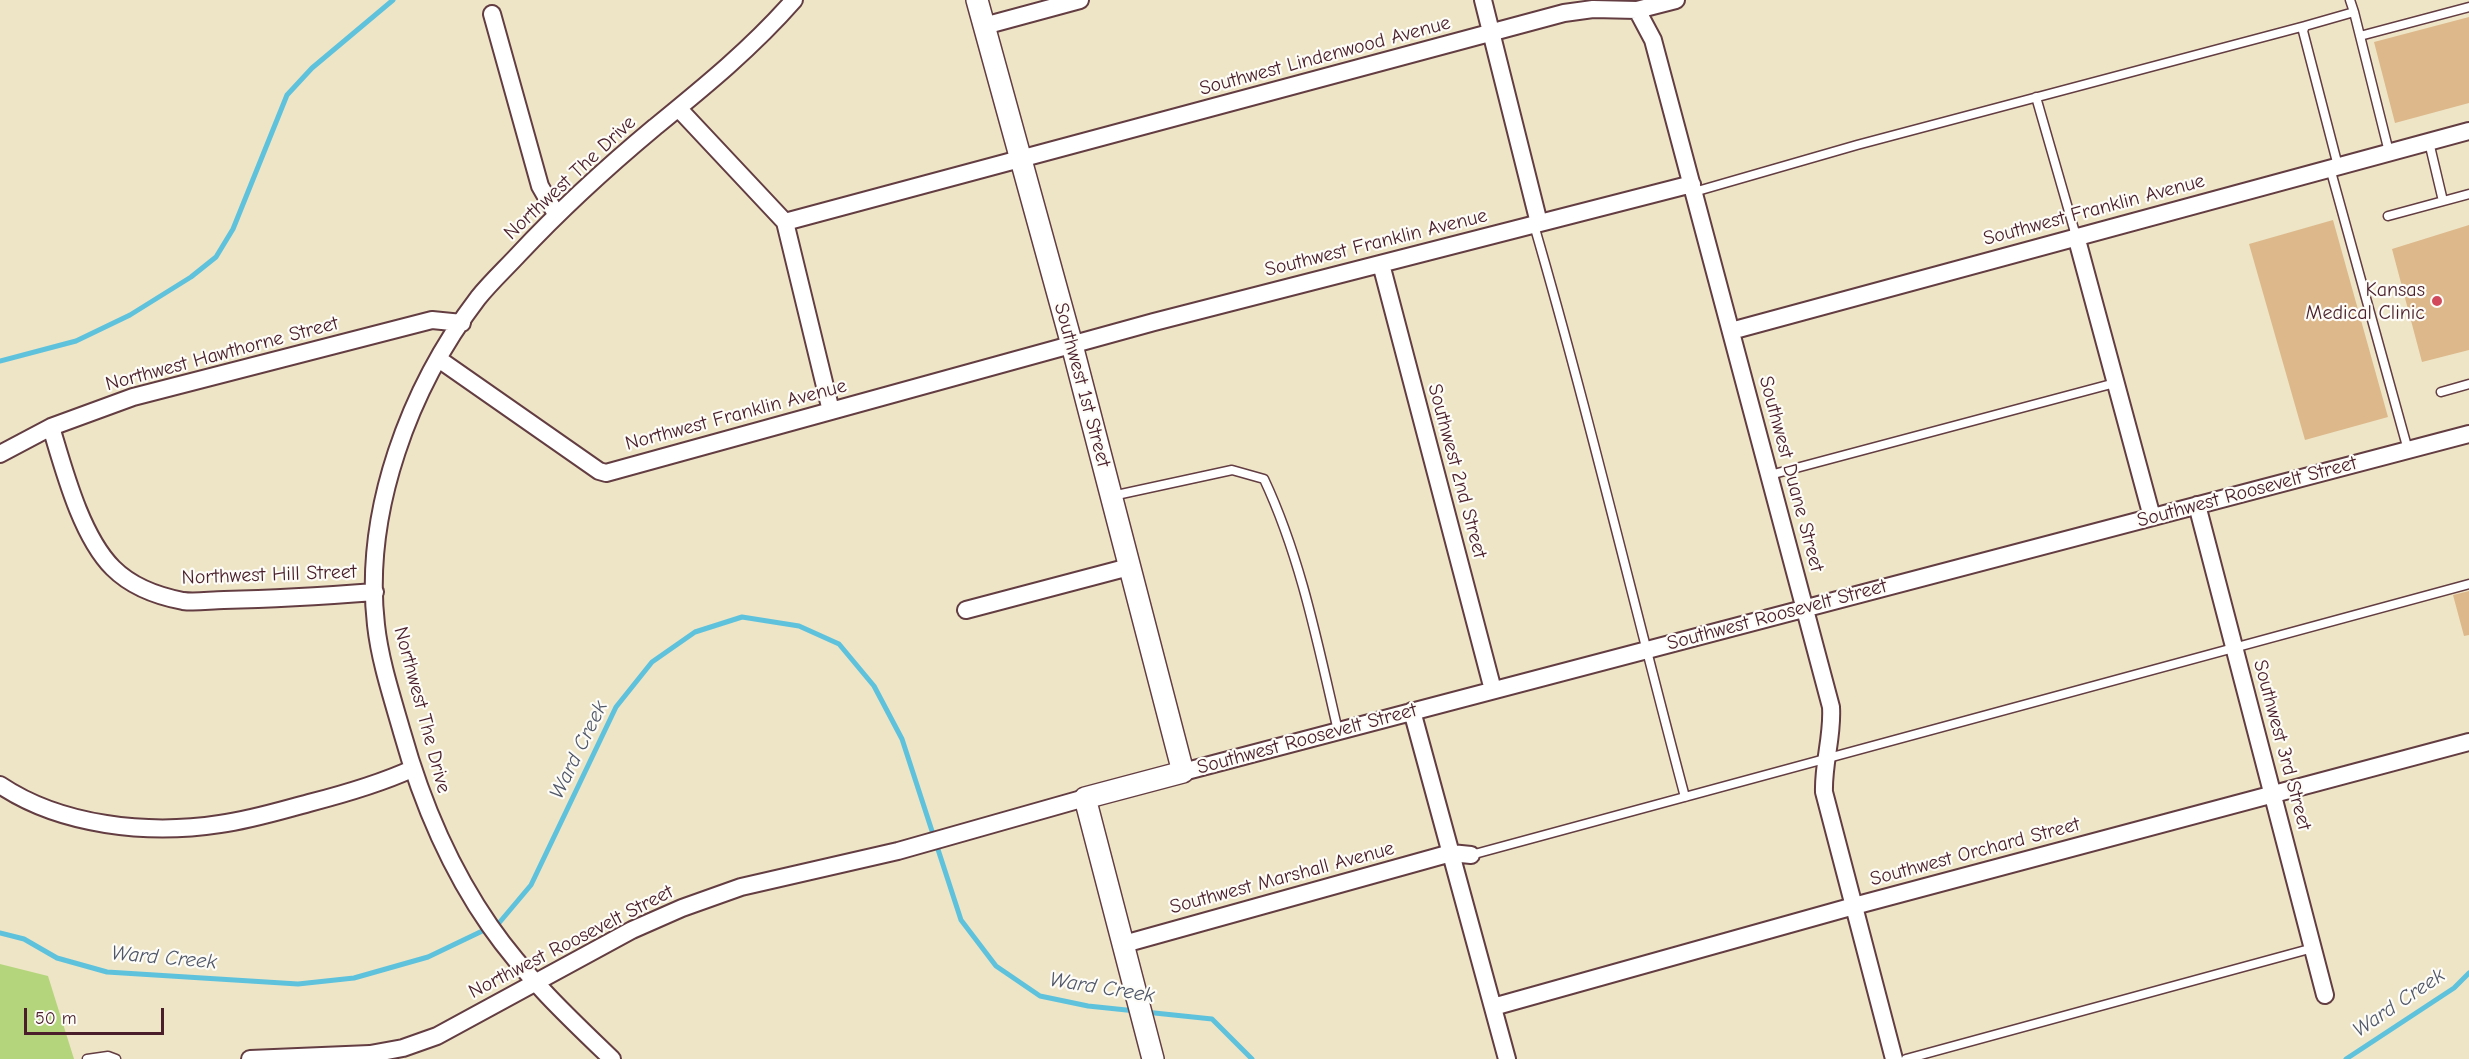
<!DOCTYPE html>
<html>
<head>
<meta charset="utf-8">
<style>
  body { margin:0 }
  #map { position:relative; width:2469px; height:1059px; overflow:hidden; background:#eee5c7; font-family:"Comic Neue",sans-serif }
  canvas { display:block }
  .scale { position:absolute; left:24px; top:1008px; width:140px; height:27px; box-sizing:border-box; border:3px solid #4a1f2b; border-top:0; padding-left:8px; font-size:18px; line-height:21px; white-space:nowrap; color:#4a1f2b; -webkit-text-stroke:4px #fdfcf7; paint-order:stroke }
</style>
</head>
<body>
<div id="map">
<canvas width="2469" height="1059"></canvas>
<div class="scale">50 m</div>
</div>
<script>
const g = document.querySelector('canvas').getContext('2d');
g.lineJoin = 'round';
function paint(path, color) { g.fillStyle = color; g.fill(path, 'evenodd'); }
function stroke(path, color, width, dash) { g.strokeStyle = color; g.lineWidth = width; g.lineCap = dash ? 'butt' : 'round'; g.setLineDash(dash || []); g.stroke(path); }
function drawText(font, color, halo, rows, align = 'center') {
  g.font = font + ' "Comic Neue",sans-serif'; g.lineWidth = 4.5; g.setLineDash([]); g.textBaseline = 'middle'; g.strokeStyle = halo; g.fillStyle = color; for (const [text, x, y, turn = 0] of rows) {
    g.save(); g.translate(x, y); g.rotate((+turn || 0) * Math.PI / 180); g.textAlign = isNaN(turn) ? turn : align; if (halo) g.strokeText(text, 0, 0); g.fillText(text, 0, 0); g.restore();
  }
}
const green = new Path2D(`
  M0,964L48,976L74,1059H0Z`);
const stream = new Path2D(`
  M0,361L76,341L130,315L191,277L216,257L233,229L287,95L312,68L393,0
  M0,933L24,939L57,958L107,972L298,984L354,978L428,957L499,923L531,885L616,707L652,662L695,632L742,617L799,626L839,644L874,686L902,739L961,920L996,966L1040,996L1088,1006L1136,1011
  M1145,1012L1212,1019L1252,1059
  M2346,1059L2454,988L2469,973`);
const building = new Path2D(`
  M2469,17V103L2395,123L2374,42Z
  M2333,220L2388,417L2305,440L2249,244Z
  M2469,225V350L2422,362L2392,249Z
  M2469,591V635L2464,636L2453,595Z`);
const service = new Path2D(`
  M2350,0L2354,12
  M2360,36L2469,7
  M2036,97L2076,236
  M2429,142L2443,201
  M2338,166L2303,31L2305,26L2354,12L2389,152
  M2330,168L2408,450
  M1694,192L1857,145L2305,26
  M2388,216L2469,194
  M1534,225C1589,414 1634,606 1685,797
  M2441,392L2469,384
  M1770,475L2115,383
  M1112,496L1232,470L1264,479C1301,558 1318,645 1338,731
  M1471,855L2469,584
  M87,1059L108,1056L116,1059
  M1906,1059L2313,948`);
const minor = new Path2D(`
  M1483,0L1539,223
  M1637,10L1653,40L1831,707C1833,736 1823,763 1824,792L1894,1059
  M492,14L540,186L556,214
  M984,26L1080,0
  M679,109L785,222L831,411
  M785,222L1564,13L1593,9L1637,10L1676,0
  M2076,236L2152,517
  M1381,264L1493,690
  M1731,331L2469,131
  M440,360L599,471L606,473L1154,322L1692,184
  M51,427C64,470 81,536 113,568C132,587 157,596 183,601C196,603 211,600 224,600C274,599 324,596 375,592
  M0,454L51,427L133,397L432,320L462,323
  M2197,505L2325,995
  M966,610L1129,567
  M1412,711L1507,1059
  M1183,772L2469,434
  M0,785C61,826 148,835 220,824C250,820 279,811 309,803C344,794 379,784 412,769
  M1124,944L1451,853L1471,855
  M1493,1007L1854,906L2469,742
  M250,1059L370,1054L403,1048L437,1036L632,930L682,908L741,887L898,851L1085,798
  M612,1059C569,1018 524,975 490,926C449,867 421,800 402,732C392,697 380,661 376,625C363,511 410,387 478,298C490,283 505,269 518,255C561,209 607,167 655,127C704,87 752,48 794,0`);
const tertiary = new Path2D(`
  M977,0L1072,345L1183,772L1085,798L1153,1059`);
const markers = [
  [2437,301,6,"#d1495b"]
];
const streetNames = [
  ["Southwest Lindenwood Avenue",1325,56,-15],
  ["Northwest The Drive",570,178,-43],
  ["Southwest Franklin Avenue",2094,210,-15],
  ["Southwest Franklin Avenue",1376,243,-14],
  ["Northwest Hawthorne Street",222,354,-15],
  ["Southwest 1st Street",1082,385,75],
  ["Northwest Franklin Avenue",736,415,-15],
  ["Southwest 2nd Street",1457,471,75],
  ["Southwest Duane Street",1791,474,75],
  ["Southwest Roosevelt Street",2247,492,-15],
  ["Northwest Hill Street",269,575,-2],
  ["Southwest Roosevelt Street",1777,615,-15],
  ["Northwest The Drive",422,710,75],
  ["Southwest Roosevelt Street",1307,739,-15],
  ["Southwest 3rd Street",2282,745,75],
  ["Southwest Orchard Street",1975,852,-15],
  ["Southwest Marshall Avenue",1282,878,-15],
  ["Northwest Roosevelt Street",571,942,-27]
];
const poiNames = [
  ["Kansas",2425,290],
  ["Medical Clinic",2425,313]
];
const waterNames = [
  ["Ward Creek",579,750,-64],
  ["Ward Creek",164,958,5],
  ["Ward Creek",1102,988,9],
  ["Ward Creek",2399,1003,-34]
];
paint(green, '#b5d57c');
stroke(stream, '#5fc2dd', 5);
paint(building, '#ddb88b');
stroke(service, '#633d42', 11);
stroke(minor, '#633d42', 20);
stroke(tertiary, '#633d42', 24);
stroke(service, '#fff', 8);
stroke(minor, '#fff', 16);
stroke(tertiary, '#fff', 21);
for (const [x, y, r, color] of markers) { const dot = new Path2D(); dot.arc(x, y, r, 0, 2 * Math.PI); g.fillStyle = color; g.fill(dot); stroke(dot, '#fdfcf7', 2); }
drawText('20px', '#4a1f2b', '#fdfcf7', streetNames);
drawText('20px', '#4a1f2b', '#fdfcf7', poiNames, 'right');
drawText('italic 21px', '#515869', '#fdfcf7', waterNames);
</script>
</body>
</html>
